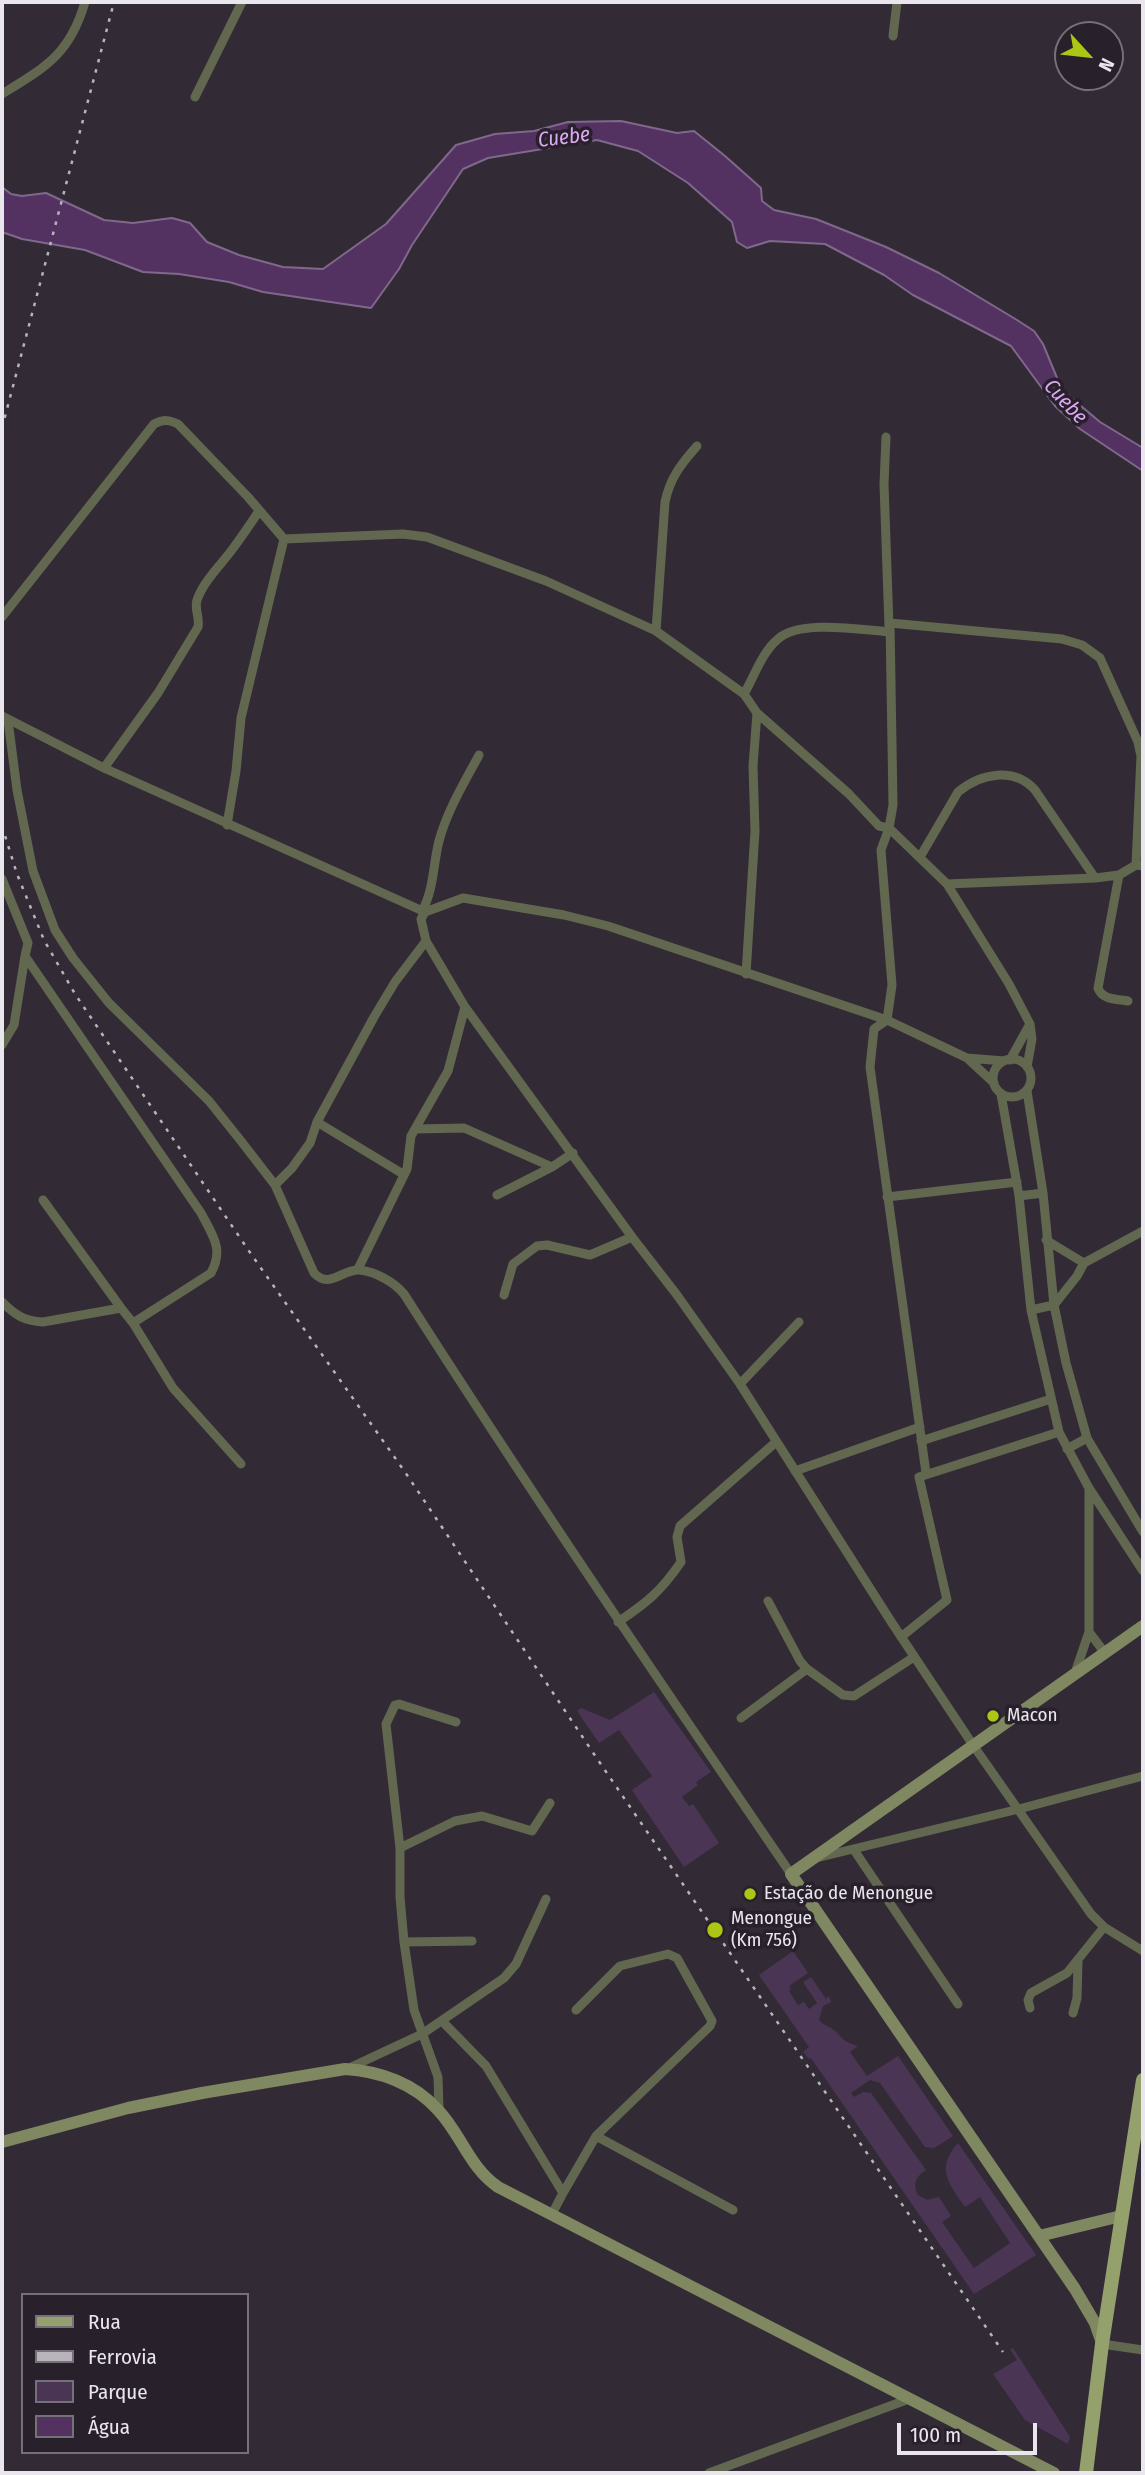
<!DOCTYPE html>
<html>
<head>
<meta charset="utf-8">
<style>
  body { margin:0 }
  #map { position:relative; width:1145px; height:2475px; overflow:hidden; background:#322b35; font-family:"Fira Sans Condensed",sans-serif }
  canvas { display:block }
  .frame { position:absolute; inset:0; border:4px solid #eae6ed; pointer-events:none }
  .legend { position:absolute; left:21px; top:2293px; width:228px; height:161px; box-sizing:border-box; background:#28212b; border:2px solid #767079; margin:0; padding:9px 12px; list-style:none; font-size:21px; color:#eae6ed }
  .legend li { display:flex; align-items:center; gap:14px; height:35px }
  .legend b { width:35px; border:2px solid #767079 }
  .north { position:absolute; left:1054px; top:21px; width:70px; height:70px; box-sizing:border-box; background:#28212b; border:2px solid #767079; border-radius:50%; rotate:117deg; font-size:19px; font-weight:700; line-height:28px; text-align:center; color:#eae6ed }
  .north::after { content:''; display:block; margin:auto; width:24px; height:32px; background:#abc614; clip-path:polygon(50% 0,100% 100%,50% 72%,0 100%) }
  .scale { position:absolute; left:897px; top:2423px; width:140px; height:32px; box-sizing:border-box; border:4px solid #eae6ed; border-top:0; padding-left:9px; font-size:21px; line-height:24px; white-space:nowrap; color:#eae6ed; -webkit-text-stroke:5px #28212b; paint-order:stroke }
</style>
</head>
<body>
<div id="map">
<canvas width="1145" height="2475"></canvas>
<div class="frame"></div>
<ul class="legend">
<li><b style="height:9px;background:#95a16d"></b>Rua</li>
<li><b style="height:9px;background:#b9b4bc"></b>Ferrovia</li>
<li><b style="height:19px;background:#4b3554"></b>Parque</li>
<li><b style="height:19px;background:#533262"></b>Água</li>
</ul>
<div class="north">N</div>
<div class="scale">100 m</div>
</div>
<script>
const g = document.querySelector('canvas').getContext('2d');
g.lineJoin = 'round';
function paint(path, color) { g.fillStyle = color; g.fill(path, 'evenodd'); }
function stroke(path, color, width, dash) { g.strokeStyle = color; g.lineWidth = width; g.lineCap = dash ? 'butt' : 'round'; g.setLineDash(dash || []); g.stroke(path); }
function drawText(font, color, halo, rows, align = 'center') {
  g.font = font + ' "Fira Sans Condensed",sans-serif'; g.lineWidth = 7; g.setLineDash([]); g.textBaseline = 'middle'; g.strokeStyle = halo; g.fillStyle = color; for (const [text, x, y, turn = 0] of rows) {
    g.save(); g.translate(x, y); g.rotate((+turn || 0) * Math.PI / 180); g.textAlign = isNaN(turn) ? turn : align; if (halo) g.strokeText(text, 0, 0); g.fillText(text, 0, 0); g.restore();
  }
}
const green = new Path2D(`
  M654,1692L711,1772L696,1782L698,1785L682,1797L689,1806L693,1804L719,1843L684,1867L632,1790L652,1776L619,1730L599,1743L577,1711L581,1708L610,1720Z
  M793,1951L808,1973L789,1986L791,1989L789,1991L798,2005L804,2002L809,2009L817,2003L803,1982L811,1977L826,1999L829,1996L831,2002L823,2006L819,2020C824,2026 829,2026 834,2030C844,2039 843,2042 858,2046L850,2052L867,2076L898,2056L953,2136L934,2148L925,2147L880,2083L870,2080L851,2093L854,2097L863,2092L871,2093L926,2170C916,2176 912,2184 918,2195L927,2200L939,2197L951,2216L942,2222L974,2268L1010,2243L980,2197L965,2207C949,2184 935,2168 958,2143L1036,2255L974,2294L811,2058L809,2059L803,2052L809,2047L759,1975Z
  M1013,2348L1070,2437L1068,2444L1025,2420L993,2374L1017,2360L1010,2349Z`);
const water = new Path2D(`
  M621,121L677,133L694,131L725,156L761,188L762,201L774,210L816,219L886,247L939,273L1017,320L1034,331L1043,344L1062,390L1100,422L1143,448V471L1080,429L1055,406L1011,346L913,295L884,275L825,244L770,241L747,248L737,242L732,222L688,183L638,151L597,140L488,158L463,169L412,245L399,269L371,308L263,292L229,282L179,274L143,272L85,250L22,239L2,232V187L11,194L22,196L46,193L104,220L133,223L172,218L190,223L207,242L239,255L283,267L323,269L386,224L456,145L495,134L534,131L568,122Z`);
const street = new Path2D(`
  M893,36L897,2
  M2,94C46,67 70,54 85,2
  M195,97L242,2
  M886,437L884,484L889,627
  M284,539L403,534L427,537L546,581L656,631L744,694L757,713L849,794L879,826L889,828L947,884L1009,984L1030,1024L1032,1039L1027,1067
  M2,617L154,424C164,419 169,420 178,424L248,497L284,539L241,718L236,771L227,825
  M656,631L665,502C670,478 681,464 697,446
  M744,694C754,677 762,652 778,639C800,619 861,630 890,632V628
  M2,716L104,768L425,912L463,898L564,915L608,926L887,1020L967,1058L994,1083
  M8,720L17,790L33,871L55,930L73,958L109,1003L209,1101L241,1141L275,1185L314,1273C330,1290 343,1268 360,1270C376,1272 394,1282 404,1294C529,1490 660,1682 791,1874
  M104,768L158,693L198,627C200,617 194,609 197,600C204,580 222,564 234,547C243,535 251,523 259,511
  M920,857L958,792C981,773 1014,767 1035,790L1095,878
  M1119,875L1098,988C1102,1000 1117,999 1128,1001
  M2,879L28,943L25,956L201,1213C213,1236 224,1249 211,1273L133,1323
  M947,884L1095,878L1119,875L1136,865L1143,866
  M422,911C434,890 433,864 439,841C447,811 464,783 479,755
  M425,912L421,919L426,941L465,1007L632,1237L677,1295L740,1384L892,1623L973,1745L1091,1914L1104,1927L1143,1951
  M746,974L755,831L753,766L757,713
  M2,1045L14,1025L25,956
  M967,1058L1004,1061
  M993 1078a19 19 0 1 1 38 0a19 19 0 1 1-38 0Z
  M1010,1060L1030,1024
  M1027,1091L1043,1193L1054,1305L1066,1363L1087,1438L1143,1532
  M1001,1094L1019,1196L1031,1310L1059,1432L1089,1488L1143,1571
  M317,1122L403,1174
  M415,1129L464,1128L552,1167
  M275,1185L292,1168L310,1143L317,1122L374,1017L395,982L426,941
  M497,1195L552,1167L573,1153
  M1019,1196L1043,1193
  M887,1197L1017,1182
  M43,1200L121,1308
  M1046,1240L1084,1263
  M358,1269L407,1169L411,1136L448,1071L465,1007
  M504,1295L513,1264L537,1246L547,1245L590,1255L632,1237
  M2,1302C15,1315 24,1321 43,1322L121,1308L133,1323L173,1388L241,1464
  M1031,1310L1054,1305L1077,1276L1084,1263L1143,1231
  M740,1384L799,1322
  M921,1441L1051,1399
  M1067,1449L1087,1438
  M795,1471L920,1427
  M926,1473L870,1067L874,1029L887,1020L892,985L881,850L889,828L893,805L890,623L1062,639L1082,645L1100,658L1138,742L1141,756L1136,865
  M768,1601L800,1661L807,1669L843,1695L854,1696L914,1657
  M618,1622C648,1602 661,1591 681,1562L677,1537L680,1526L776,1442
  M1089,1632L1105,1653
  M901,1637L947,1600L919,1477L1059,1432
  M1075,1673L1089,1632V1490
  M741,1718L807,1669
  M400,1848L455,1821L482,1816L532,1831L550,1803
  M854,1850L958,2004
  M816,1858L1019,1809L1143,1776
  M404,1942L472,1941
  M1030,2008L1028,2000L1031,1993L1067,1973L1104,1927
  M1073,2013L1077,1998L1078,1961
  M442,2021L486,2066L563,2193L552,2214
  M347,2069L422,2034L504,1978L516,1964L546,1899
  M439,2110L438,2077L414,2010L404,1942L400,1897V1848L386,1724L395,1705L399,1704L456,1722
  M596,2136L733,2210
  M563,2193L596,2136L710,2026L712,2021L677,1958L668,1954L620,1966L576,2010
  M1102,2344L1143,2350
  M709,2473L909,2399`);
const secondary = new Path2D(`
  M2,2142L128,2108L202,2093L345,2069C379,2071 414,2083 438,2110C461,2134 469,2167 498,2187L1054,2473
  M1039,2236L1121,2216
  M1102,2343L1095,2323L1075,2289L791,1874L1143,1626`);
const primary = new Path2D(`
  M1086,2473L1102,2344L1143,2080`);
const rail = new Path2D(`
  M2,428L114,2
  M2,826L17,874L44,940L75,994L251,1254L405,1472L598,1760L1003,2352`);
const markers = [
  [993,1716,7,"#abc614"],
  [750,1894,7,"#abc614"],
  [715,1930,9,"#abc614"]
];
const poiNames = [
  ["Macon",1007,1716],
  ["Estação de Menongue",764,1894],
  ["Menongue",731,1919],
  ["(Km 756)",731,1941]
];
const waterNames = [
  ["Cuebe",564,138,-7],
  ["Cuebe",1065,402,47]
];
paint(green, '#4b3554');
paint(water, '#533262');
stroke(water, '#80688c', 2);
stroke(street, '#62684f', 9);
stroke(secondary, '#7f8860', 12);
stroke(primary, '#95a16d', 14);
stroke(rail, '#b9b4bc', 2.5, [3.5, 7]);
for (const [x, y, r, color] of markers) { const dot = new Path2D(); dot.arc(x, y, r, 0, 2 * Math.PI); g.fillStyle = color; g.fill(dot); stroke(dot, '#28212b', 2.5); }
drawText('19px', '#eae6ed', '#28212b', poiNames, 'left');
drawText('italic 21px', '#dda9f4', '#28212b', waterNames);
</script>
</body>
</html>
